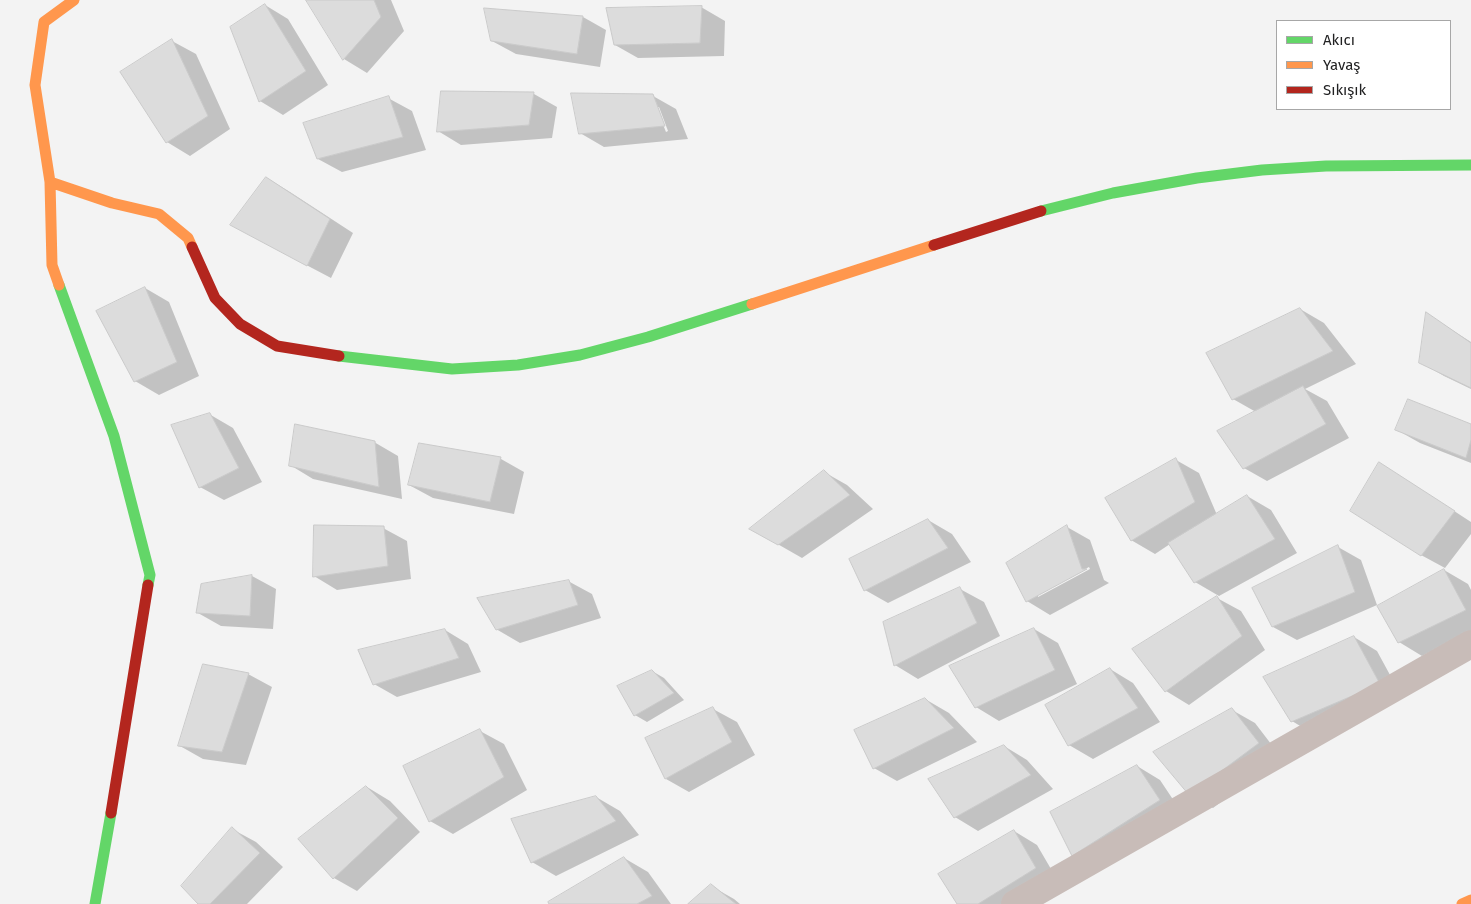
<!DOCTYPE html>
<html>
<head>
<meta charset="utf-8">
<style>
  body { margin:0 }
  #map { position:relative; width:1471px; height:904px; overflow:hidden; background:#f3f3f3; font-family:"Fira Sans",sans-serif }
  canvas { display:block }
  .legend { position:absolute; left:1276px; top:20px; width:175px; height:90px; box-sizing:border-box; background:#fff; border:1px solid #a7a7a7; margin:0; padding:6px 9px; list-style:none; font-size:15px; color:#222223 }
  .legend li { display:flex; align-items:center; gap:10px; height:25px }
  .legend b { width:25px; border:1px solid #a7a7a7 }
</style>
</head>
<body>
<div id="map">
<canvas width="1471" height="904"></canvas>
<ul class="legend">
<li><b style="height:6px;background:#63d668"></b>Akıcı</li>
<li><b style="height:6px;background:#ff974d"></b>Yavaş</li>
<li><b style="height:6px;background:#b3261e"></b>Sıkışık</li>
</ul>
</div>
<script>
const g = document.querySelector('canvas').getContext('2d');
g.lineJoin = 'round';
function paint(path, color) { g.fillStyle = color; g.fill(path, 'evenodd'); }
function stroke(path, color, width, dash) { g.strokeStyle = color; g.lineWidth = width; g.lineCap = dash ? 'butt' : 'round'; g.setLineDash(dash || []); g.stroke(path); }
const shadow = new Path2D(`
  M308,0H391L404,31L367,73L344,59Z
  M265,5L288,19L328,85L283,115L260,101Z
  M701,7L725,21L724,56L638,58L615,45Z
  M583,17L606,30L600,67L516,54L492,41Z
  M172,41L196,54L230,129L190,156L167,142L122,72Z
  M534,94L557,107L552,138L461,145L438,131Z
  M653,96L676,109L688,139L604,147L580,133ZM656,107H659L668,131L666,132Z
  M388,98L412,111L426,150L342,172L318,159Z
  M267,178L290,192L353,233L331,278L255,238Z
  M145,288L169,302L199,376L159,395L135,381L97,312Z
  M1300,309L1324,323L1356,364L1305,389L1327,401L1349,438L1267,481L1244,468L1256,412L1233,399Z
  M1427,314L1471,342V389L1444,376L1420,362Z
  M209,414L233,428L262,482L224,500L200,487Z
  M1471,426V463L1420,443L1397,430Z
  M374,442L398,456L402,499L313,479L290,465Z
  M420,444L501,459L524,472L514,514L433,498L409,485Z
  M1176,460L1199,473L1217,515L1247,496L1271,510L1297,553L1219,596L1195,582L1170,544L1155,554L1131,540Z
  M824,472L847,485L873,509L802,558L774,542Z
  M1402,477L1471,522V534L1445,568L1421,555Z
  M928,520L952,534L971,562L888,603L865,590Z
  M1067,527L1090,540L1104,580L1109,583L1050,615L1027,601ZM1089,567L1090,569L1038,597V594Z
  M383,528L407,541L411,579L337,590L314,576Z
  M1338,547L1361,560L1377,605L1297,640L1273,627L1254,589Z
  M1444,570L1468,584L1471,590V632L1422,656L1399,642Z
  M252,576L276,589L273,629L221,626L198,613L202,585Z
  M568,581L592,594L601,618L520,643L496,629Z
  M960,589L984,602L1000,636L918,679L895,665Z
  M1217,598L1241,611L1265,650L1189,705L1166,691Z
  M1034,629L1058,643L1077,684L999,721L976,707Z
  M445,630L468,644L481,672L397,697L374,684Z
  M1354,637L1377,651L1402,697L1315,735L1292,721Z
  M1110,669L1133,683L1160,722L1093,759L1069,745Z
  M652,671L664,678L684,700L647,722L635,715Z
  M248,674L272,687L246,765L203,759L180,746Z
  M925,699L949,713L977,742L897,781L874,768Z
  M713,709L737,722L755,755L689,792L666,779Z
  M1232,710L1255,723L1281,757L1213,808L1190,794Z
  M480,731L504,744L527,790L453,834L430,821Z
  M1004,746L1027,760L1053,789L978,831L955,817Z
  M1137,766L1160,780L1182,813L1072,855Z
  M367,787L390,801L420,832L357,891L334,878Z
  M596,797L620,811L639,835L556,876L532,862Z
  M232,829L256,842L283,867L247,904H200Z
  M1014,831L1037,845L1058,881L1023,904H958Z
  M624,858L648,872L671,904H550Z
  M711,886L734,899L740,904H690Z`);
const building = new Path2D(`
  M306,0H374L381,17L343,60Z
  M265,4L306,71L259,102L230,27Z
  M702,6L700,43L614,45L606,8Z
  M484,8L583,16L577,54L491,41Z
  M172,39L208,116L166,143L120,72Z
  M441,91L534,92L529,125L437,132Z
  M571,93L653,94L665,126L579,134Z
  M389,96L403,137L317,159L303,123Z
  M266,177L330,219L307,266L230,225Z
  M145,287L177,362L134,382L96,311Z
  M1300,308L1333,351L1232,400L1206,353Z
  M1426,312L1471,343V388L1419,363Z
  M1303,386L1326,424L1243,469L1217,431Z
  M1408,399L1471,424V440L1466,458L1395,430Z
  M210,413L239,468L199,488L171,425Z
  M295,424L375,441L379,487L289,466Z
  M419,443L501,457L490,502L408,485Z
  M1176,458L1195,502L1131,541L1105,498Z
  M1379,462L1455,511L1421,556L1350,511Z
  M824,470L850,495L778,545L749,529Z
  M1247,495L1275,539L1194,583L1168,543Z
  M928,519L948,548L864,591L849,559Z
  M314,525L384,526L388,566L313,577Z
  M1067,525L1082,569H1087L1026,602L1006,563Z
  M1338,545L1355,592L1272,627L1252,588Z
  M1444,569L1466,610L1398,643L1377,606Z
  M252,575L250,616L196,613L201,584Z
  M569,580L578,605L496,630L477,598Z
  M960,587L977,623L894,666L883,622Z
  M1217,596L1242,636L1165,692L1132,649Z
  M1034,628L1055,670L975,708L949,666Z
  M445,629L459,658L373,685L358,650Z
  M1354,636L1380,684L1291,722L1263,677Z
  M203,664L249,673L222,752L178,746Z
  M1110,668L1138,708L1068,746L1045,705Z
  M652,670L674,693L634,716L617,686Z
  M925,698L954,728L873,769L854,730Z
  M713,707L732,742L665,779L645,738Z
  M1232,708L1259,743L1189,795L1153,752Z
  M480,729L504,777L429,822L403,766Z
  M1004,745L1031,775L954,818L928,779Z
  M1137,765L1160,800L1072,856L1050,812Z
  M366,786L398,818L333,879L298,839Z
  M596,796L616,821L531,863L511,819Z
  M232,827L260,853L210,904H198L181,886Z
  M1014,830L1036,868L978,904H957L938,874Z
  M624,857L652,896L637,904H549L548,902Z
  M711,884L736,904H688Z`);
const street = new Path2D(`
  M1015,904L1471,644`);
const fast = new Path2D(`
  M1041,211L1113,193L1197,178L1262,170L1326,166L1471,165
  M59,285L114,436L150,575L148,585
  M339,356L452,369L518,365L580,355L648,337L752,304
  M95,904L111,813`);
const slow = new Path2D(`
  M50,182L112,203L159,214L188,238L192,247
  M59,285L52,265L50,182L35,85L44,22L74,0
  M752,304L934,245
  M1462,904L1471,900`);
const jam = new Path2D(`
  M934,245L1041,211
  M192,247L215,298L240,324L277,346L339,356
  M111,813L148,585`);
paint(shadow, '#0003');
paint(building, '#dcdcdc');
stroke(building, '#cacaca', 1);
stroke(street, '#c8bcb8', 28);
stroke(fast, '#63d668', 11);
stroke(slow, '#ff974d', 11);
stroke(jam, '#b3261e', 11);
</script>
</body>
</html>
